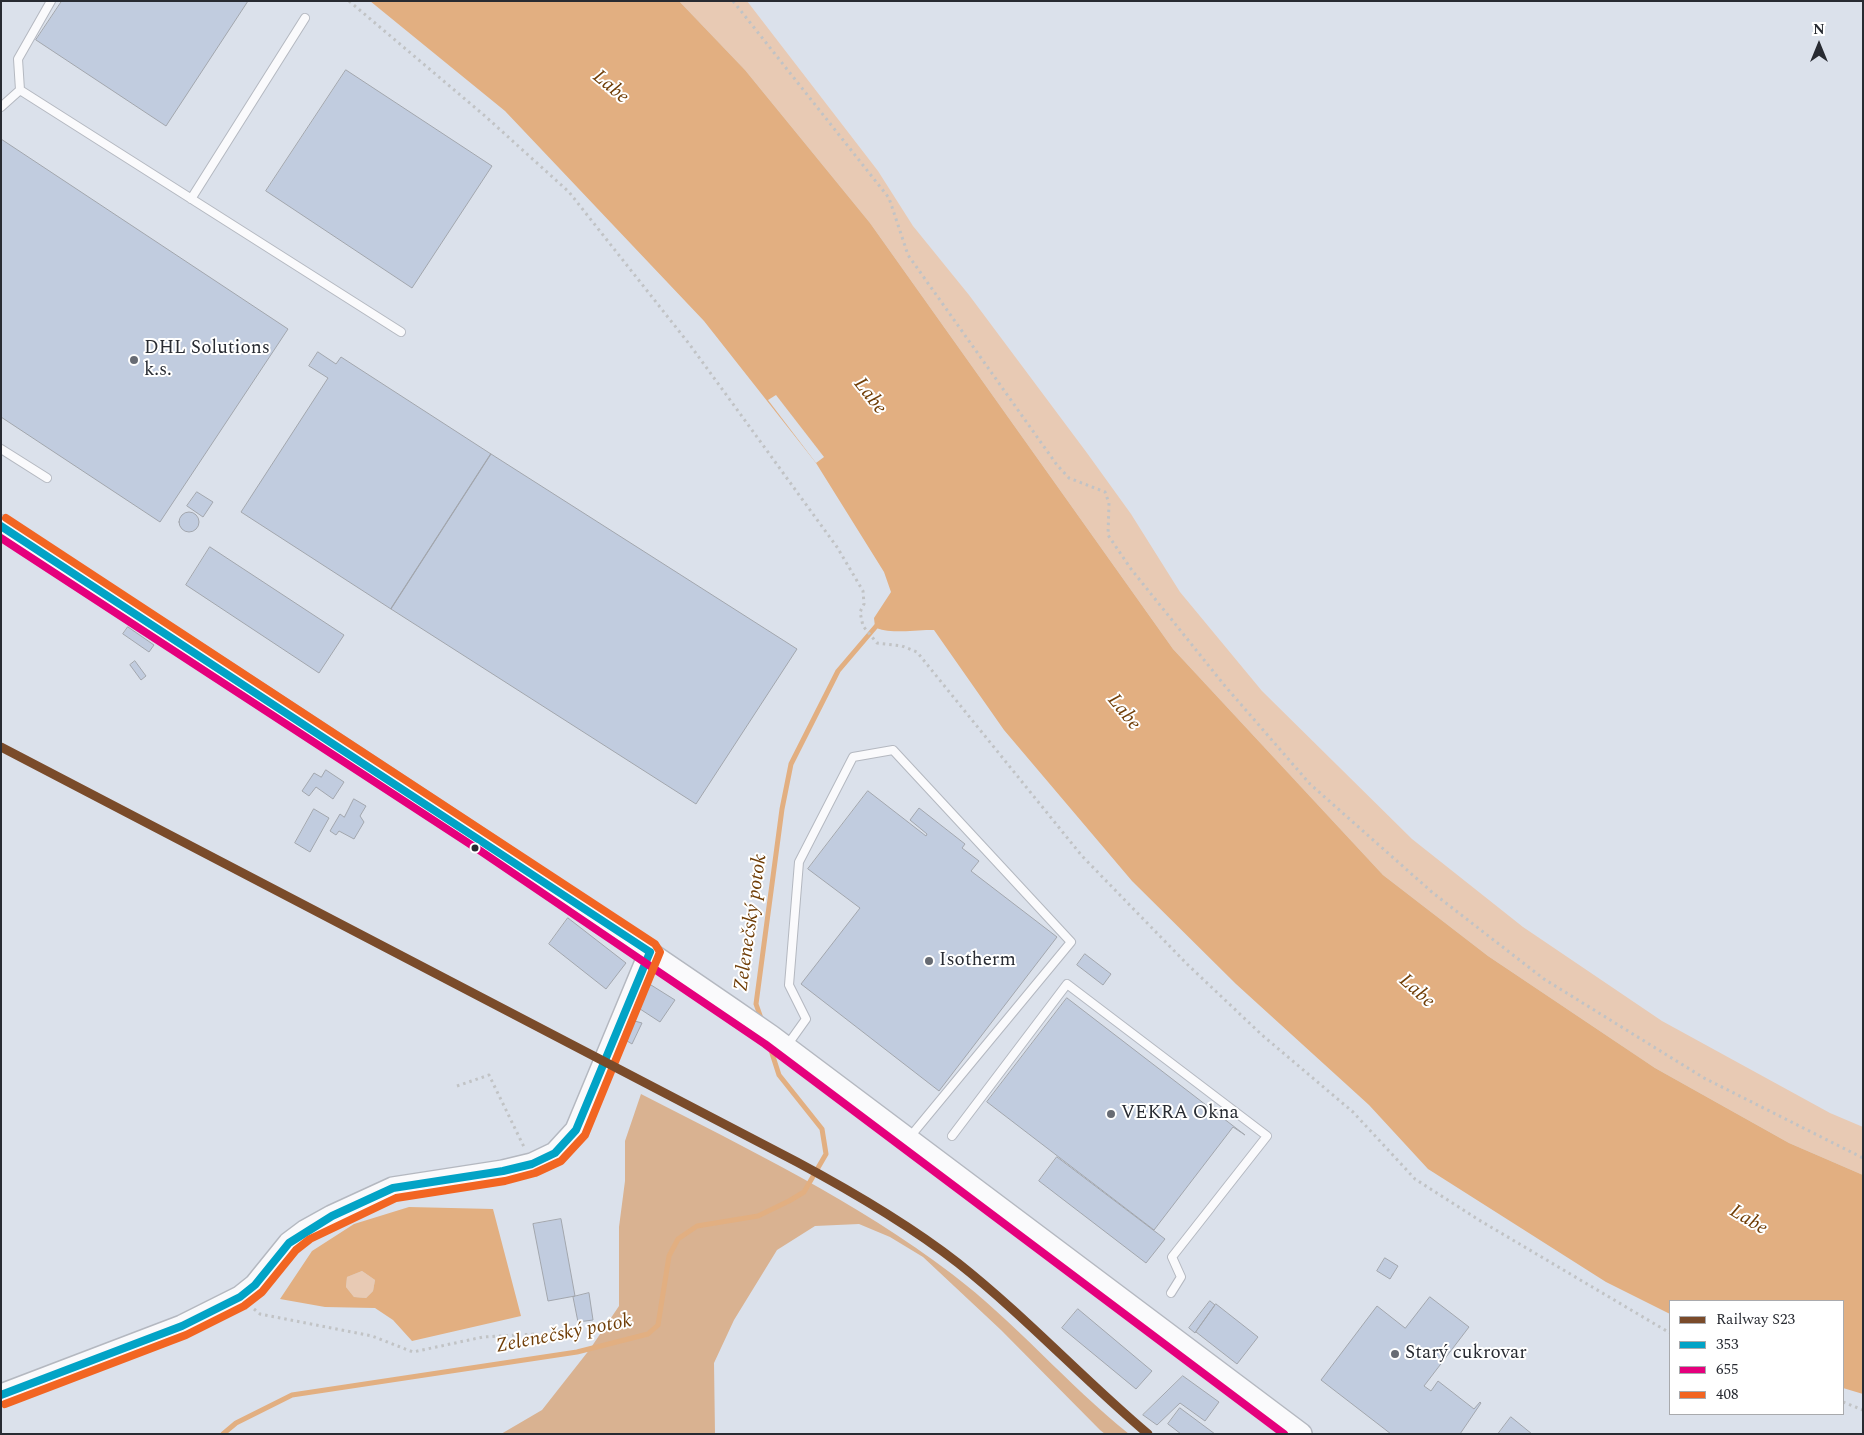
<!DOCTYPE html>
<html>
<head>
<meta charset="utf-8">
<style>
  body { margin:0 }
  #map { position:relative; width:1864px; height:1435px; overflow:hidden; background:#dbe1eb; font-family:Spectral,serif }
  canvas { display:block }
  .frame { position:absolute; inset:0; border:2px solid #282b32; pointer-events:none }
  .legend { position:absolute; left:1669px; top:1300px; width:175px; height:115px; box-sizing:border-box; background:#fff; border:1px solid #a9aaad; margin:0; padding:6px 9px; list-style:none; font-size:15px; color:#282b32 }
  .legend li { display:flex; align-items:center; gap:10px; height:25px }
  .legend b { width:25px; border:1px solid #a9aaad }
  .north { position:absolute; left:1794px; top:20px; width:50px; height:50px; -webkit-text-stroke:4px #fff; paint-order:stroke; rotate:0deg; font-size:14px; font-weight:700; line-height:20px; text-align:center; color:#282b32 }
  .north::after { content:''; display:block; margin:auto; width:18px; height:22px; background:#282b32; clip-path:polygon(50% 0,100% 100%,50% 72%,0 100%) }
</style>
</head>
<body>
<div id="map">
<canvas width="1864" height="1435"></canvas>
<div class="frame"></div>
<ul class="legend">
<li><b style="height:6px;background:#7a4b2a"></b>Railway S23</li>
<li><b style="height:6px;background:#02a3c6"></b>353</li>
<li><b style="height:6px;background:#e5007d"></b>655</li>
<li><b style="height:6px;background:#f26522"></b>408</li>
</ul>
<div class="north">N</div>
</div>
<script>
const g = document.querySelector('canvas').getContext('2d');
g.lineJoin = 'round';
function paint(path, color) { g.fillStyle = color; g.fill(path, 'evenodd'); }
function stroke(path, color, width, dash) { g.strokeStyle = color; g.lineWidth = width; g.lineCap = dash ? 'butt' : 'round'; g.setLineDash(dash || []); g.stroke(path); }
function drawText(font, color, halo, rows, align = 'center') {
  g.font = font + ' Spectral,serif'; g.lineWidth = 4; g.setLineDash([]); g.textBaseline = 'middle'; g.strokeStyle = halo; g.fillStyle = color; for (const [text, x, y, turn = 0] of rows) {
    g.save(); g.translate(x, y); g.rotate((+turn || 0) * Math.PI / 180); g.textAlign = isNaN(turn) ? turn : align; if (halo) g.strokeText(text, 0, 0); g.fillText(text, 0, 0); g.restore();
  }
}
const green = new Path2D(`
  M679,1H747L878,171L913,226L969,295L1087,453L1131,514L1180,592L1262,691L1412,839L1523,927L1662,1021L1830,1113L1863,1127V1175L1789,1143L1655,1068L1488,956L1383,875L1173,649L870,223L745,70Z
  M362,1271L375,1280L373,1291L366,1298L354,1297L346,1287L347,1277Z`);
const forest = new Path2D(`
  M641,1094C748,1149 856,1201 952,1274C1015,1322 1067,1384 1129,1434H1105L1100,1430L1001,1330L923,1257L890,1237L859,1224L815,1226L777,1250L734,1320L714,1363L715,1434H501L542,1410L590,1349L619,1306V1227L625,1181V1141Z`);
const water = new Path2D(`
  M370,1H679L745,70L870,223L1173,649L1383,875L1488,956L1655,1068L1789,1143L1863,1175V1394L1843,1388V1301H1670V1314L1606,1282L1428,1169L1369,1105L1236,984L1132,881L1004,730L934,630C918,629 887,635 875,627L874,618L891,592L884,572L816,463L704,321L505,111Z
  M409,1207L493,1209L521,1316L412,1341L393,1320L375,1308L325,1307L280,1299L312,1251L354,1224ZM362,1271L375,1280L373,1291L366,1298L354,1297L346,1287L347,1277Z`);
const pier = new Path2D(`
  M776,395L824,457L816,463L768,400Z`);
const stream = new Path2D(`
  M762,1021L756,1004L782,809L791,764L838,671L878,624
  M223,1434L236,1423L292,1395L577,1352L648,1334L658,1325L669,1256L678,1239L697,1226L758,1216L789,1201L804,1192L826,1154L822,1129L779,1075L769,1044`);
const building = new Path2D(`
  M62,1H248L166,126L36,40Z
  M346,70L492,166L412,288L266,191Z
  M1,139L288,329L160,522L1,417Z
  M318,352L336,364L341,357L491,454L391,609L241,512L328,378L309,366Z
  M491,454L797,649L696,804L391,609Z
  M197,492L213,502L203,517L187,506Z
  M179 522a10 10 0 1 1 20 0a10 10 0 1 1-20 0Z
  M210,547L344,635L319,673L186,585Z
  M128,627L154,645L149,652L123,634Z
  M135,661L146,676L141,680L130,665Z
  M326,770L344,782L333,799L316,787L309,796L302,791L314,773L321,777Z
  M868,791L926,836L927,834L910,820L919,808L965,844L962,848L979,861L971,871L1057,937L939,1091L801,984L860,908L808,869Z
  M354,799L366,806L360,816L364,822L354,839L339,831L336,835L330,831L340,814L344,817Z
  M314,809L329,818L310,852L295,843Z
  M568,918L626,963L606,989L549,944Z
  M1085,954L1111,974L1103,985L1077,965Z
  M651,985L675,1000L660,1022L637,1007Z
  M1067,998L1245,1135L1233,1127L1154,1230L987,1102Z
  M631,1020L642,1023L632,1044L624,1039Z
  M1057,1157L1165,1239L1146,1263L1039,1181Z
  M561,1219L575,1296L548,1301L533,1224Z
  M1385,1258L1398,1266L1390,1279L1377,1271Z
  M589,1293L593,1320L578,1322L573,1297Z
  M1430,1297L1469,1327L1424,1386L1431,1391L1438,1381L1474,1409L1480,1402L1481,1403L1460,1434H1391L1321,1380L1377,1306L1405,1328Z
  M1210,1301L1215,1305L1195,1333L1189,1328Z
  M1216,1304L1258,1337L1237,1364L1196,1332Z
  M1078,1309L1152,1371L1136,1389L1062,1328Z
  M1183,1376L1219,1402L1205,1421L1180,1403L1157,1425L1143,1415Z
  M1180,1408L1215,1434H1181L1168,1424Z
  M1511,1417L1532,1434H1498Z`);
const path = new Path2D(`
  M349,1L485,116L569,192L690,345L837,547L863,591L864,604L860,612L863,626L877,643L902,646L917,652L1082,856L1187,964L1262,1035L1353,1112L1415,1179L1479,1220L1670,1333
  M733,1L889,198L908,255L1057,465L1069,478L1105,492L1109,503L1108,535L1131,569L1225,686L1310,784L1433,893L1544,979L1704,1078L1863,1158
  M457,1086L489,1075L524,1147
  M254,1309L260,1314L372,1336L413,1352L483,1337L534,1334
  M1843,1402L1863,1410`);
const lane = new Path2D(`
  M51,1L18,59L20,90L401,332
  M1,107L20,90
  M191,199L305,18
  M1,449L47,478
  M786,1047L806,1019L789,985L799,862L853,757L893,750L1071,942L909,1138
  M952,1136L1067,984L1267,1136L1172,1257L1181,1277L1171,1293`);
const secondary = new Path2D(`
  M1,526C259,694 518,861 771,1036L1301,1434
  M1,1395L182,1326L240,1297L255,1285L289,1243L305,1231L332,1216L393,1188L503,1171L532,1164L555,1153L576,1130L650,952`);
const bus1 = new Path2D(`
  M1,526L650,952
  M1,1395L182,1326L240,1297L255,1285L289,1243L332,1216L393,1188L503,1171L532,1164L555,1153L576,1130L650,952`);
const bus2 = new Path2D(`
  M1,538L479,850L765,1044L1284,1434`);
const bus3 = new Path2D(`
  M5,1404L186,1335L244,1306L262,1292L296,1250L310,1239L396,1198L505,1181L535,1173L561,1161L585,1135L660,952L655,944L6,518`);
const rail1 = new Path2D(`
  M1,747L797,1162C853,1192 908,1224 958,1263C1025,1316 1083,1379 1148,1434`);
const markers = [
  [134,360,5,"#676b73"],
  [475,848,4.5,"#282b32"],
  [929,961,5,"#676b73"],
  [1111,1114,5,"#676b73"],
  [1395,1354,5,"#676b73"]
];
const poiNames = [
  ["DHL Solutions",144,349],
  ["k.s.",144,371],
  ["Isotherm",939,961],
  ["VEKRA Okna",1121,1114],
  ["Starý cukrovar",1405,1354]
];
const waterNames = [
  ["Labe",610,88,40],
  ["Labe",869,397,52],
  ["Labe",1123,713,51],
  ["Zelenečský potok",752,923,-82],
  ["Labe",1416,992,42],
  ["Labe",1748,1221,31],
  ["Zelenečský potok",564,1335,-11]
];
paint(green, '#e8cab4');
paint(forest, '#d9b291');
paint(water, '#e2af81');
paint(pier, '#dbe1eb');
stroke(stream, '#e2af81', 5);
paint(building, '#c1ccdf');
stroke(building, '#a2a6ad', 1);
stroke(lane, '#b4b8c0', 10);
stroke(secondary, '#b4b8c0', 24);
stroke(path, '#c1c3c5', 3, [2.5, 4]);
stroke(lane, '#fafafc', 8);
stroke(secondary, '#fafafc', 21);
stroke(bus1, '#02a3c6', 8);
stroke(bus2, '#e5007d', 8);
stroke(bus3, '#f26522', 8);
stroke(rail1, '#7a4b2a', 9);
for (const [x, y, r, color] of markers) { const dot = new Path2D(); dot.arc(x, y, r, 0, 2 * Math.PI); g.fillStyle = color; g.fill(dot); stroke(dot, '#fff', 2); }
drawText('19px', '#282b32', '#fff', poiNames, 'left');
drawText('italic 20px', '#703e07', '#fff', waterNames);
</script>
</body>
</html>
